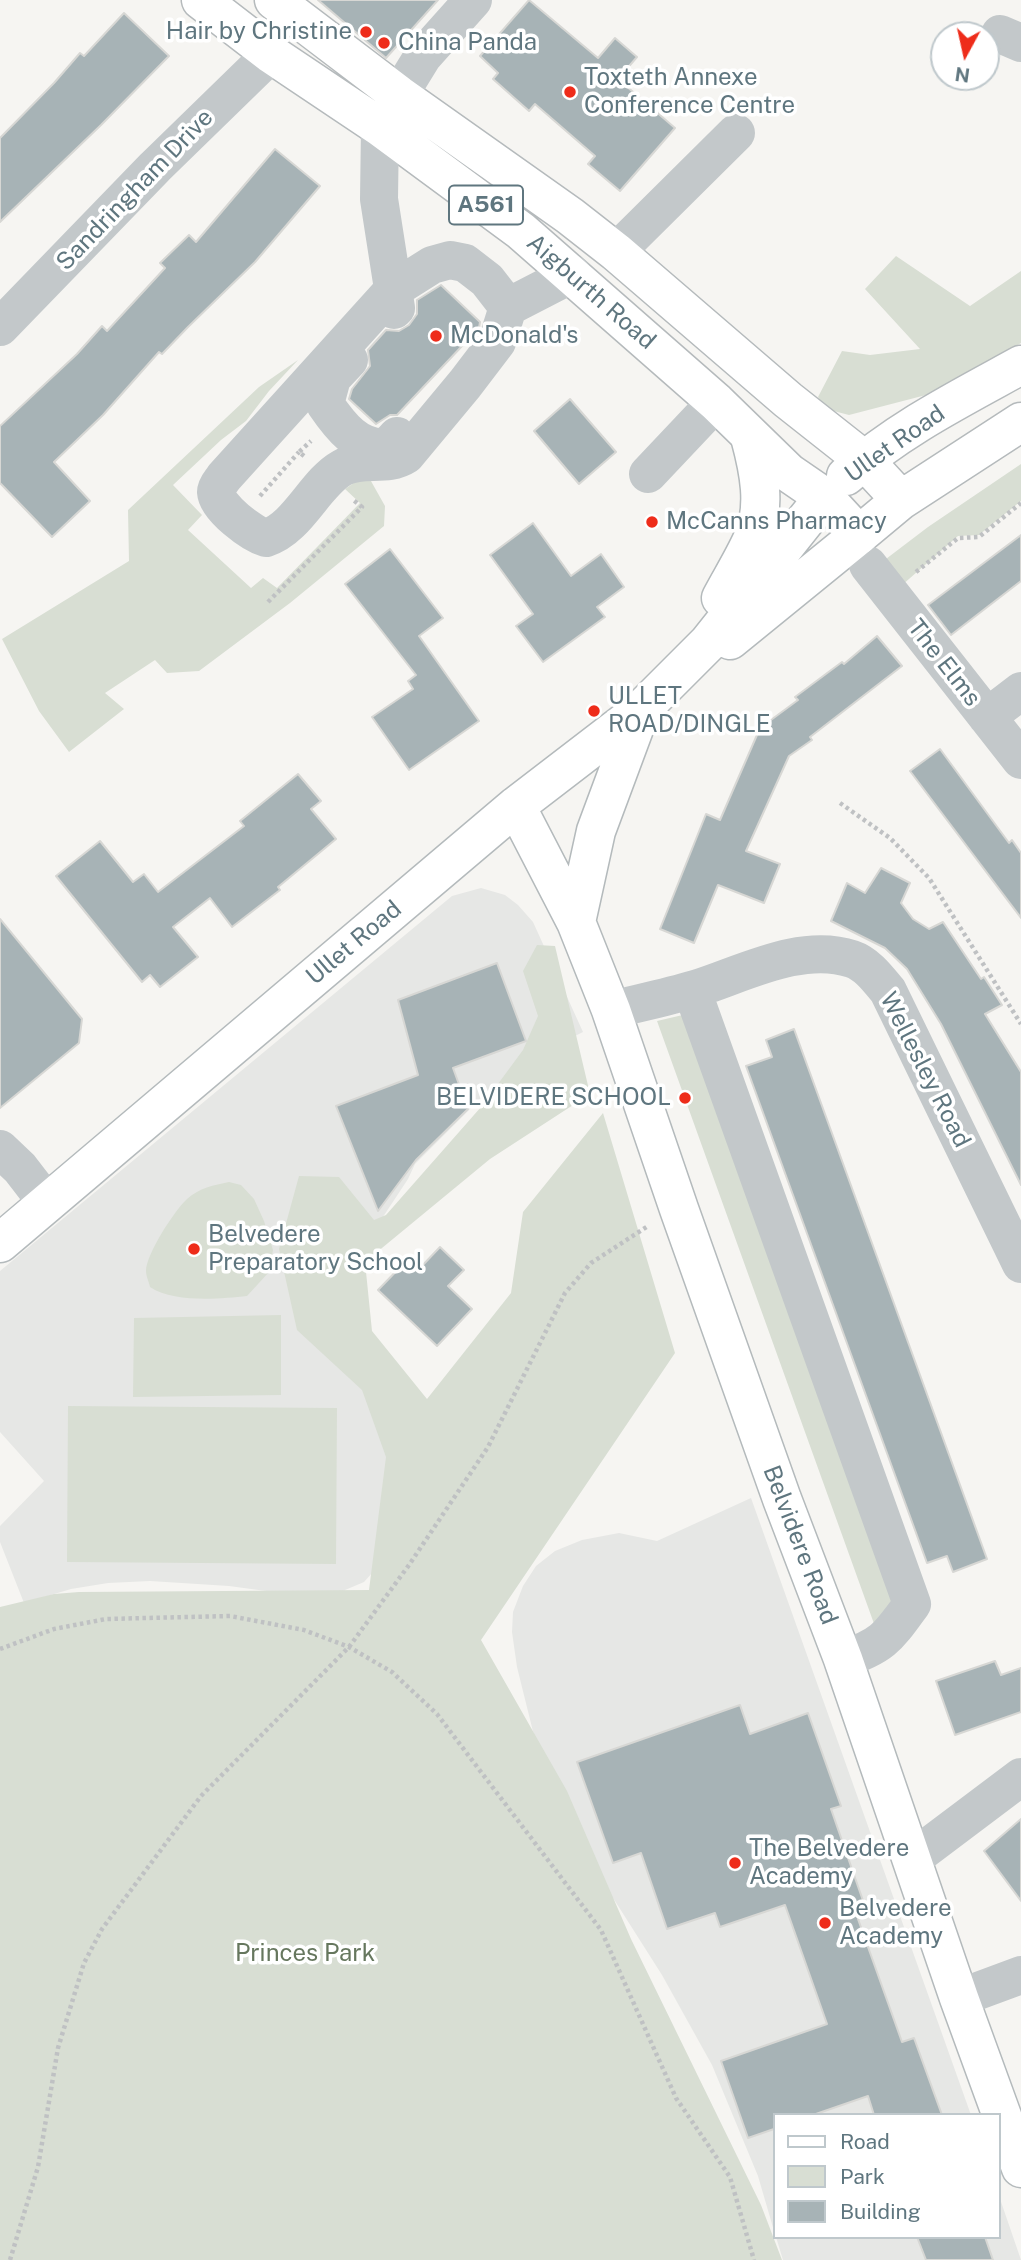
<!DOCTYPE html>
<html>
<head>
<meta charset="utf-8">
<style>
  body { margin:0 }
  #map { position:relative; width:1021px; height:2260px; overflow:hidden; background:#f6f5f2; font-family:"Public Sans",sans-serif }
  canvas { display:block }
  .legend { position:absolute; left:773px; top:2113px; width:228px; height:126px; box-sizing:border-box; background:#fff; border:2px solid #bfc8cc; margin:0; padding:9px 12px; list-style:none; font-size:21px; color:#5f767f }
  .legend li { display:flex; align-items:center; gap:14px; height:35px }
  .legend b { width:35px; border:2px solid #bfc8cc }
  .north { position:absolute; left:930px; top:21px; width:70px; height:70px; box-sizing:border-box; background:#fff; border:2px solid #bfc8cc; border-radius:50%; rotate:188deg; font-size:19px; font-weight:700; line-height:28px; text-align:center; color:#5f767f }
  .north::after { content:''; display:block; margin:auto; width:24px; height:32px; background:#ee2c1a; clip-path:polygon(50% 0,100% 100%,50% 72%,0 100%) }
</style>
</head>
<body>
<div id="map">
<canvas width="1021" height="2260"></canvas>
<ul class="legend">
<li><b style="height:9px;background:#fff"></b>Road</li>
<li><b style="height:19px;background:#d8ded3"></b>Park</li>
<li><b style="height:19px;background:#a7b3b6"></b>Building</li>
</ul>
<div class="north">N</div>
</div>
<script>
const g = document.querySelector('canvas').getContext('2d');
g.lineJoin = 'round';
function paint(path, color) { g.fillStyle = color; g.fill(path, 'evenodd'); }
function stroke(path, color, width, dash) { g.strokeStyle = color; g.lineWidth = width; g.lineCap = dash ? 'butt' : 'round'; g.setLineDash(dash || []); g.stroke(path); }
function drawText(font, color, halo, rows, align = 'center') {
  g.font = font + ' "Public Sans",sans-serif'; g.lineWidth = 7; g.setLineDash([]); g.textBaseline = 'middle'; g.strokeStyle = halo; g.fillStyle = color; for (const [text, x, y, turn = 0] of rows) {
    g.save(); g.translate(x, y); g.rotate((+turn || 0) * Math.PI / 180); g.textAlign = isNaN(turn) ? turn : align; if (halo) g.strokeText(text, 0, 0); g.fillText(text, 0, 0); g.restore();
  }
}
const built = new Path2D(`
  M481,888L505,895L518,905L533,922L583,1032L541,1053L481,1098L415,1164L408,1179L373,1232L299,1315L450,1464L390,1553L364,1582L338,1593L288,1594L229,1586L150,1581L108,1583L71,1589L24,1603L0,1542V1526L44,1481L0,1432V1271L452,896Z
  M751,1498L971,2115H774V2231L758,2176L712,2065L662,1975L615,1901L562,1826L551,1804L517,1667L512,1632L513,1612L523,1586L536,1566L555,1551L582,1540L619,1533L657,1541Z
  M998,2193L1021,2260H783L776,2237H998Z`);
const green = new Path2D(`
  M896,256L970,306L1021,271V343L926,395L849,415L826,409L818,397L842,351L870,355L920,349L865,289Z
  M298,360L269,391L246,421L221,440L173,485L202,515L188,530L251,588L263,578L277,588L360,503L345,489L367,474L385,506L384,526L290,603L199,671L167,673L155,660L105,693L124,709L69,752L39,711L2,639L129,561L128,510L259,387Z
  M1021,464V501L979,535L958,536L901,586L882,562L928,527Z
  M537,945L555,946L590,1094L490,1159L365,1262L372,1331L427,1399L511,1293L523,1212L603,1113L675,1353L481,1640L567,1791L631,1939L761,2205L782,2260H0V1607L54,1594L79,1592L369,1590L386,1457L362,1390L297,1330L279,1249L299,1176L339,1177L374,1220L386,1215L481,1107L523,1050L538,1016L523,971Z
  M687,1014L900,1609L877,1632L657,1021Z
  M229,1182L241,1185L254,1199L264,1221L273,1250L269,1272L247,1296C220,1299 174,1303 150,1287C149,1282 146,1276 146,1271C146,1254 175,1210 187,1199C199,1188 214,1185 229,1182Z
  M281,1315V1395L133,1397L134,1318Z
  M68,1406L337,1408L336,1564L67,1562Z`);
const building = new Path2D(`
  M318,0H438L386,58Z
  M529,0L598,58L615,38L637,57L618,79L675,128L620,191L588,164L595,156L535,104L529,111L493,79L498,73L480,56Z
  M124,13L169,56L101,125L0,222V138L54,83L80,53L84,56Z
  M275,149L320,186L255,262L188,327L162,354L159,352L103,415L54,462L90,501L52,537L0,483V426L77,354L102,326L107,331L165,268L160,263L189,235L196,242Z
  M441,285L480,322L479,328L397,415H390L376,424L349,399L352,389L370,366L368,350L386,330L399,331L409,325L417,314V300Z
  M570,399L616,452L579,484L534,431Z
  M533,523L571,576L601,554L624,587L597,607L605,617L543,662L516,626L533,614L490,555Z
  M1021,535V581L951,635L928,605Z
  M390,549L443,618L419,636L479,721L409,770L372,717L413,689L408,681L416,675L345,584Z
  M877,636L902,666L810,737L812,740L789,756L746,851L780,864L764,903L718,885L694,943L660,929L706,814L720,820L760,728L798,700L795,697L842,662L844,664Z
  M940,749L1009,843L1012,840L1021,853V918L910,771Z
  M298,774L321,801L311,809L336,839L278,887L280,890L232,927L210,898L173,927L198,957L160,987L150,975L142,982L56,876L100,841L133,882L144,874L158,892L244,826L240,821Z
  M881,868L910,883L901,903L913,919L929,929L943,922L981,979L984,977L1002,1005L985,1014L1021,1072V1185L941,1024L907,969L885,948L831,921L847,883L865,893Z
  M0,919L82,1019L79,1043L0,1108Z
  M497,963L526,1041L453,1068L468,1109L416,1160L378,1211L336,1106L418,1075L398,1000Z
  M794,1029L987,1559L953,1572L947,1556L927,1563L746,1066L772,1057L766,1040Z
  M440,1247L464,1270L448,1286L472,1309L437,1346L378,1290L409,1258L420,1268Z
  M995,1661L1001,1675L1021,1668V1712L955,1735L936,1681Z
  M740,1705L750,1734L808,1713L841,1806L831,1809L868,1915L858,1919L902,2042L914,2038L942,2115H874L868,2096L813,2115H774V2129L748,2138L721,2061L827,2024L785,1905L720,1927L715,1913L667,1929L641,1853L613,1863L577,1762Z
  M1021,1819V1901L984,1851Z
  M917,2237H985L993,2260H926Z`);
const path = new Path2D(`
  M304,456L299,452L311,441
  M260,496L299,452
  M916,572L958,538L979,537L1021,503
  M268,602L362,507L352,499
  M840,803L890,838L929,878L1021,1024
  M0,1649L54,1629L106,1619L230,1616L304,1630L349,1647L392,1672L437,1714L601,1930L676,2098L730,2177L754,2260
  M10,2260L38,2167L58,2048L84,1963L102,1929L201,1796L349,1647L409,1565L488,1447L565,1293L591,1263L648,1226`);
const minor = new Path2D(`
  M1000,34L1021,43
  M399,95L423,56L473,0
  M380,127L379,199L396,308L394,310
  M616,252L736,133
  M508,307L487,280L465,263L450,260L432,265L394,289L224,477C221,482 216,486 216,492C217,508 252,534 266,538C298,528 315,483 342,468C362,456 386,468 406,455L465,384L497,342L508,307L572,274
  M0,327L155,167L271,54
  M349,360L332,378L325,404C340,426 358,450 387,447L397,436
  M648,474L716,402
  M868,565L1021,760
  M987,717L1021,691
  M692,990L912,1604C888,1637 883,1646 843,1659
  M611,1010C639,1003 668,997 695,989C743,974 801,942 852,959C867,964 878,979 888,991L1021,1264
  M0,1149L20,1168L47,1203
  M912,1859L1021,1777
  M959,1998L1021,1975`);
const major = new Path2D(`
  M721,598C731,579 743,560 752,540C767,508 759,470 750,437
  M730,640L859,535
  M516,806L576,922L611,1010L679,1209L782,1499L843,1659L959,1998L1021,2168
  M576,922L596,831L641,710
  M0,1243L516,806L641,710L708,643L824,497`);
const highway = new Path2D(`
  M201,0L271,54L380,127L521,231L716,402L789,473L824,497L859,535L901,500L1021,422
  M274,0L399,95L570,216L616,252L788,400L864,460L901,500
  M846,476C897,430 961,398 1021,365`);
const markers = [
  [366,32,7,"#ee2c1a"],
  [384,43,7,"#ee2c1a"],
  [570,92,7,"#ee2c1a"],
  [436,336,7,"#ee2c1a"],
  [652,522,7,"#ee2c1a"],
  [594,711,7,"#ee2c1a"],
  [685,1098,7,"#ee2c1a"],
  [194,1249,7,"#ee2c1a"],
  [735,1863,7,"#ee2c1a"],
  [825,1923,7,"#ee2c1a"]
];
const shields = [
  [486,205,74]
];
const shieldNames = [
  ["A561",486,205]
];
const poiNames = [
  ["Hair by Christine",352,32,"right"],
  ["China Panda",398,43],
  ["Toxteth Annexe",584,78],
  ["Conference Centre",584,106],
  ["McDonald's",450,336],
  ["McCanns Pharmacy",666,522],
  ["ULLET",608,697],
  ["ROAD/DINGLE",608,725],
  ["BELVIDERE SCHOOL",671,1098,"right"],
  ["Belvedere",208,1235],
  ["Preparatory School",208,1263],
  ["The Belvedere",749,1849],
  ["Academy",749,1877],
  ["Belvedere",839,1909],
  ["Academy",839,1937]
];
const streetNames = [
  ["Sandringham Drive",135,190,-46],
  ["Aigburth Road",591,292,41],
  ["Ullet Road",895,444,-35],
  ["The Elms",944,663,52],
  ["Ullet Road",354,943,-40],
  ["Wellesley Road",925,1070,63],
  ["Belvidere Road",800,1545,69]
];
const parkNames = [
  ["Princes Park",305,1954]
];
paint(built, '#e6e7e5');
paint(green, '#d8ded3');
paint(building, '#a7b3b6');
stroke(building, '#d7d7d4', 2);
stroke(major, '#b4babc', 41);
stroke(highway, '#b5babc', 41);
stroke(path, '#bfc1c3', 4.5, [3.5, 3.5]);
stroke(minor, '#c3c8ca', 38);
stroke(major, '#fff', 38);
stroke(highway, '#fff', 38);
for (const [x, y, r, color] of markers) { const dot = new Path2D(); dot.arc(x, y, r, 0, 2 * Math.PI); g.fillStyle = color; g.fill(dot); stroke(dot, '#fff', 2.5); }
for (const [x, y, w] of shields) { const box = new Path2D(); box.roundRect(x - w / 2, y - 19.5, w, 39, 5); g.fillStyle = '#fff'; g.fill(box); stroke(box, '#5f767f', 2); }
drawText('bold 23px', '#5f767f', null, shieldNames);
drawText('24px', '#5f767f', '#fff', poiNames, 'left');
drawText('24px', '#5f767f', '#fff', streetNames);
drawText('24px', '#66775e', '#fff', parkNames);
</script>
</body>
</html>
